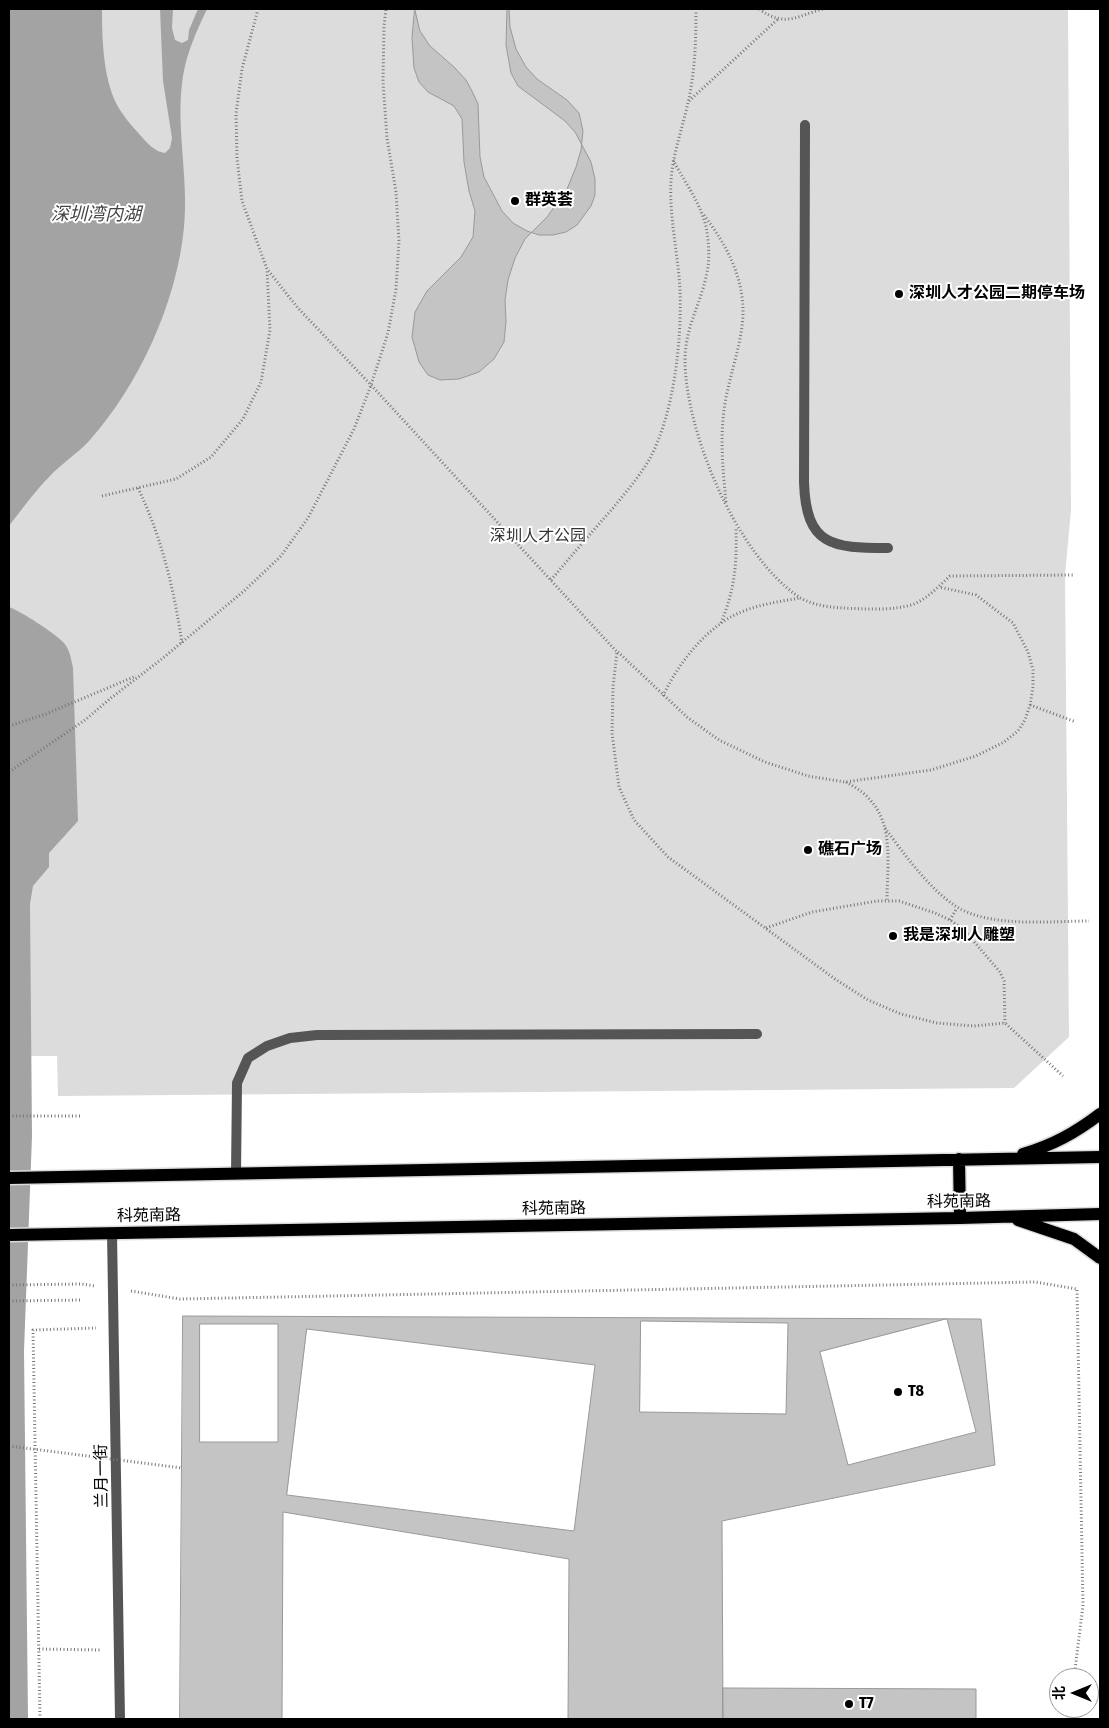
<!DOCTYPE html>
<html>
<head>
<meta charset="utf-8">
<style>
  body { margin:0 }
  #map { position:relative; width:1109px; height:1728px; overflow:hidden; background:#fff; font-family:"Fira Sans Condensed","Noto Sans SC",sans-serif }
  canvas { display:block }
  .frame { position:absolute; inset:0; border:10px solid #000; pointer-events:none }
  .north { position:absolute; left:1049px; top:1668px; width:50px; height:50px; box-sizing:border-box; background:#fff; border:1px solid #999; border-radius:50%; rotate:270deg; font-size:14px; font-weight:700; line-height:20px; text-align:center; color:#000 }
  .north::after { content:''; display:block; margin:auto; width:18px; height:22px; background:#000; clip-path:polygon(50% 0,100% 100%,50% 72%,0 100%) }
</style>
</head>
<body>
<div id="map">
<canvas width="1109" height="1728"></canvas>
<div class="frame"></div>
<div class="north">北</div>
</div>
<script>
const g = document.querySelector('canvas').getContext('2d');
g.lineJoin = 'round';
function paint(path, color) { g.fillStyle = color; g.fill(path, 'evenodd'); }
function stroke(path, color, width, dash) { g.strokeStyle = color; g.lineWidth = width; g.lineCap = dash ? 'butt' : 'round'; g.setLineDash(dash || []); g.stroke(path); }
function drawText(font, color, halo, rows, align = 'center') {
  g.font = font + ' "Fira Sans Condensed","Noto Sans SC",sans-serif'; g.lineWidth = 4; g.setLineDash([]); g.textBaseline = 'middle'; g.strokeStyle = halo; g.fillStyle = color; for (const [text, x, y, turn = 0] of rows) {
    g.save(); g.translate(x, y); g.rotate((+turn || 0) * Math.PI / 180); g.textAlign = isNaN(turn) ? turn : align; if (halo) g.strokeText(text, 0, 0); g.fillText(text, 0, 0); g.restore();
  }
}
const green = new Path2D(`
  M9,9H1068L1071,510L1065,575L1069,1037L1014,1088L58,1096L57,1056H9Z`);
const water = new Path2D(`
  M9,9H102C102,38 103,78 117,105C123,116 132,126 141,136C147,143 155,152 165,153L170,148L172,138L163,81L160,9H173L172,28L175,40L182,43L188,40L189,30L198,9H207C197,30 187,52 183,76C175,126 189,177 184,227C177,302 139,385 89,441C77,454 62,463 50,476C35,491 22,509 9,526Z
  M9,607C22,612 53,632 63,642C70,649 71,659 73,668L78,821L49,853V867L33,886L30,904L32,1136L24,1351L28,1719H9Z`);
const building = new Path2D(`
  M415,9H509L510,27L516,49L526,67L537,79L567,100L579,113L583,131L581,150L576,167L567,189L547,217L525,239L515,258L508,280L505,300L506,321L504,342L494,359L479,372L459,379L440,380L428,375L419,362L412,337L415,312L427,291L461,257L473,237L475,211L469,191L464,162L462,119L454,106L428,92L419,82L414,68L412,38Z
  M415,9H507L506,45L511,73L518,86L565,121L575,132L591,162L595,179V195L591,206L577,225L566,232L553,235H539L527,231L513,223L502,211L484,177L480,157L478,104L472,91L466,80L454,67L430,46L420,31Z
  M183,1316L981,1319L995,1465L722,1521L723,1719H568L569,1559L283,1512L282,1719H180Z
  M947,1319L976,1432L848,1465L820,1352Z
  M641,1321L788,1323L786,1414L640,1412Z
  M200,1324H278V1442H200Z
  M307,1329L595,1365L574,1531L287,1495Z
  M723,1688L976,1689V1719H723Z`);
const path = new Path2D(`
  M258,9L242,69L236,114L237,158L242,201L267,269L298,308L371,385L617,652L613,687L612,733L619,787L634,820L668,857L835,979L868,1000L901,1014L937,1023L974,1026L1005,1023L1063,1076
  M759,9C786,28 796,16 823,9
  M689,101L778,19
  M673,160C685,183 703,206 707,232C709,246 710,263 706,277C699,308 685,328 685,361C686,434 737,555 799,597C812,605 827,607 843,608C863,609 895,611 914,604C928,598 939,586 950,576L1074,575
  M704,215C727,246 744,277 743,316C741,348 728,379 724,410C720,441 723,471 726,502
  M138,488C162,538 174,590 182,643
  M102,496L176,479L211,457L243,419L261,382L270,330L267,269
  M551,580C571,556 592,532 613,508C626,492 639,477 649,460C674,415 682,340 680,290C678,253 669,217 671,180C673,154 682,129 688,103C695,72 696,40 696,9
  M721,623C735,589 737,563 736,527
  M618,652L687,717L719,740L765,762L808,776L845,782L931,770L976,756L1004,742L1018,731L1025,720L1030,705L1033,687V670L1028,652L1013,623L976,595L939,587
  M663,696C675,670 696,641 720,624C742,607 774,602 801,598
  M1030,705L1076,722
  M9,726L46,714L136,676
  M9,772L85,720L111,698L163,658L244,591L281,556L308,518L354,429L371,385L388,333L396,289L399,241L396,192L387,138L383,82L384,26L386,9
  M846,782C855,787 864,792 871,801C894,826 887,868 887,900
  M885,828C904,854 930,890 957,907C991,928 1051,921 1089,921
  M950,920L957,908
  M766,928L812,912L877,901H899L935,913L950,920L964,930L1000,972L1004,981L1005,1023
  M9,1116H80
  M9,1285L82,1284L95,1286
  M131,1291L180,1299L1035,1282L1077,1289L1083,1605L1074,1678
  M9,1301L82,1300
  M39,1649L101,1650
  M40,1719L33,1330L96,1328
  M1069,1719L1070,1708`);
const service = new Path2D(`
  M805,125L804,482C806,546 832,548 888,548
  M236,1174L237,1083L248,1058L267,1046L290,1038L317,1035L757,1034`);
const tertiary = new Path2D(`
  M112,1233L120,1719`);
const primary = new Path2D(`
  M1023,1154C1053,1145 1075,1133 1100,1114
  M959,1159L960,1218
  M9,1178L1100,1157
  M1018,1220L1074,1239L1100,1258
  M9,1235L960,1218L1100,1214`);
const pathBridge = new Path2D(`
  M9,1446L182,1468`);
const markers = [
  [515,201,5,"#000"],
  [899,294,5,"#000"],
  [808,850,5,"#000"],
  [893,936,5,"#000"],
  [898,1392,5,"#000"],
  [849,1704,5,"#000"]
];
const poiNames = [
  ["群英荟",525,201],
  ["深圳人才公园二期停车场",909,294],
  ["礁石广场",818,850],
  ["我是深圳人雕塑",903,936],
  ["T8",908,1392],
  ["T7",859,1704]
];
const parkNames = [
  ["深圳人才公园",538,537]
];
const streetNames = [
  ["科苑南路",959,1202,-1],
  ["科苑南路",554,1209,-1],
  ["科苑南路",149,1216,-1],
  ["兰月一街",102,1476,-91]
];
const waterNames = [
  ["深圳湾内湖",96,215]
];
paint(green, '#dcdcdc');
paint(water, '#a3a3a3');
paint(building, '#c4c4c4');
stroke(building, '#999', 1);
stroke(primary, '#dbdbdb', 15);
stroke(path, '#777', 3, [1, 2.5]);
stroke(service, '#555', 10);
stroke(tertiary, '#555', 10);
stroke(primary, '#000', 12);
stroke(pathBridge, '#777', 3, [1, 2.5]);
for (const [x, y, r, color] of markers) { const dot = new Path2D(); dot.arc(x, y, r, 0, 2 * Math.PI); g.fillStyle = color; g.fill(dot); stroke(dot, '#fff', 2); }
drawText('bold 16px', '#000', '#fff', poiNames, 'left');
drawText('16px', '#333', '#fff', parkNames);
drawText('16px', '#000', '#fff', streetNames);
drawText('italic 18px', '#444', '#fff', waterNames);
</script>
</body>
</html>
